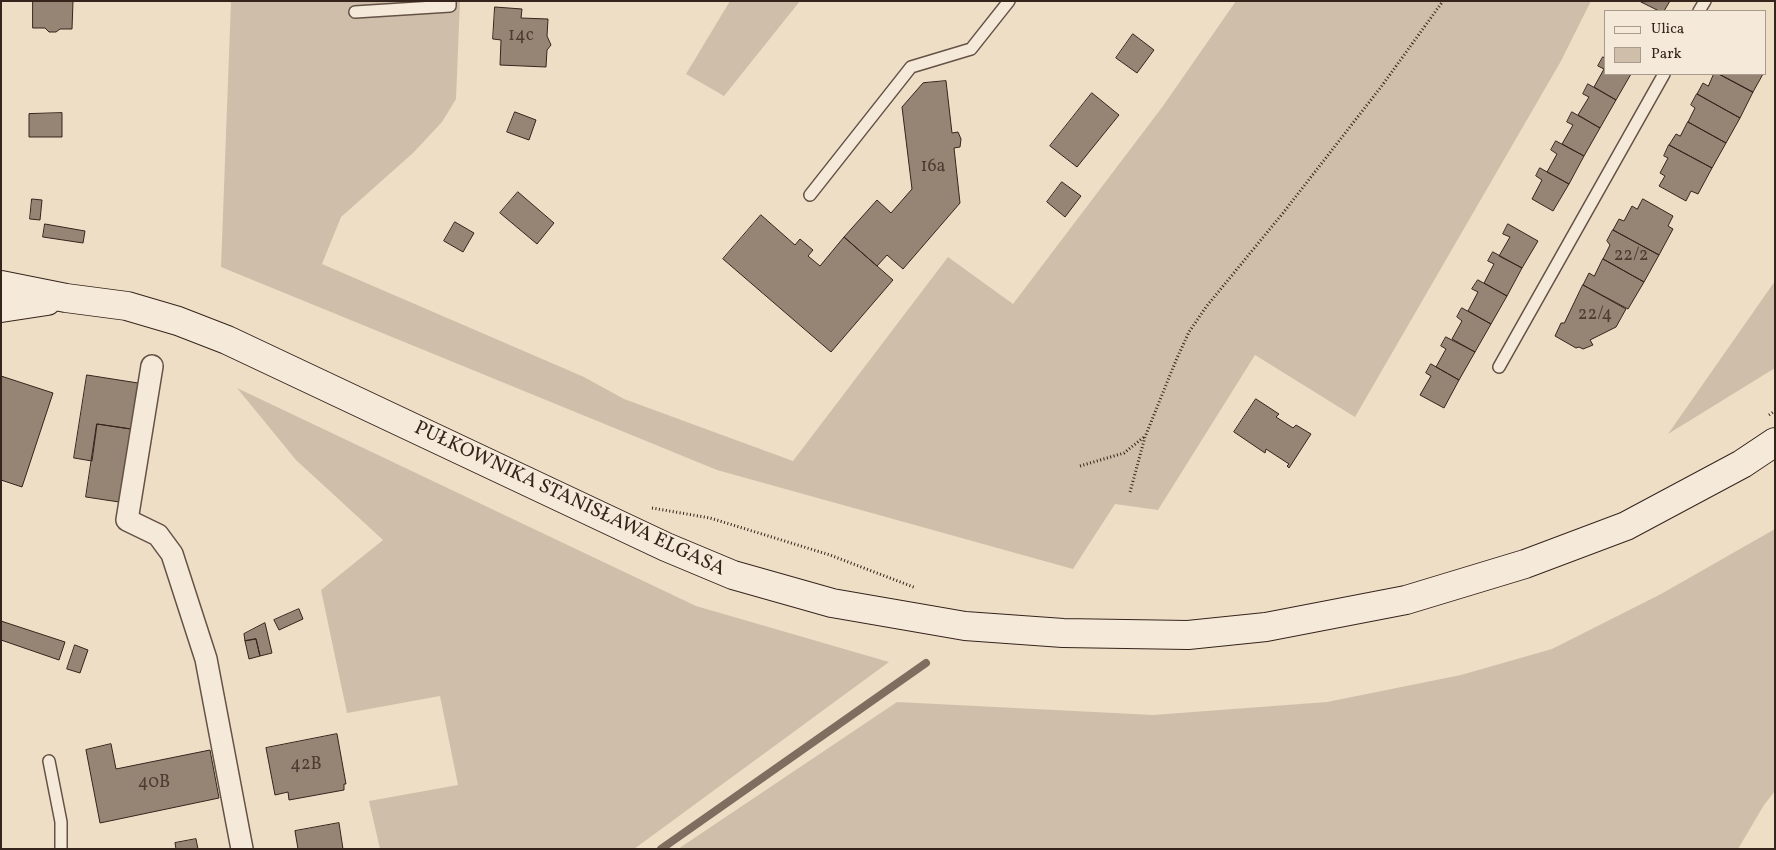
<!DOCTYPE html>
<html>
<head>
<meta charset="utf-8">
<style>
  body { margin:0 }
  #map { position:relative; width:1776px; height:850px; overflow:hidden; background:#efdec6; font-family:Vollkorn,serif }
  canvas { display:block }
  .frame { position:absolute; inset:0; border:2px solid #35241c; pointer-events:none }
  .legend { position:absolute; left:1604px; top:10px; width:162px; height:65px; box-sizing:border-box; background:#f5eada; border:1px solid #a89b8e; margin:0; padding:6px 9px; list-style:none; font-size:15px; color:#35241c }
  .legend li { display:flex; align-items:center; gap:10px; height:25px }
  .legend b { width:25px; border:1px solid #a89b8e }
</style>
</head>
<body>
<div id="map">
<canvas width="1776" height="850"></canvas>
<div class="frame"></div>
<ul class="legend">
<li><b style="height:6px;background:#f5eada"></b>Ulica</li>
<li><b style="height:14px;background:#cfbea9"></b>Park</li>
</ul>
</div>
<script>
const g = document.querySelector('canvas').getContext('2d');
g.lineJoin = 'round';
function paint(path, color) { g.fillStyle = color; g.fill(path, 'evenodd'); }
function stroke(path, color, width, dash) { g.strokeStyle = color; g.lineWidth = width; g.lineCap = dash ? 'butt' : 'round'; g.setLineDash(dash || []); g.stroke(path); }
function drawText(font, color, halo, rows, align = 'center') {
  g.font = font + ' Vollkorn,serif'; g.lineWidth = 4.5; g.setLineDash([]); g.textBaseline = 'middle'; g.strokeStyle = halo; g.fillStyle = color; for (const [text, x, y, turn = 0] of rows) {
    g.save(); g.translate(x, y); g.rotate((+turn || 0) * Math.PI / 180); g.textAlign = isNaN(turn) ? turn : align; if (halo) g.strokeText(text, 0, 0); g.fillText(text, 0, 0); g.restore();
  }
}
const green = new Path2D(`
  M231,1H460L456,99L442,122L413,153L341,217L322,264L584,377L624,399L793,461L948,257L1013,304L1163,106L1236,1H1591L1561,61L1355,417L1255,355L1158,510L1115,504L1073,569L717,470L221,267Z
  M730,1H800L724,96L686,74Z
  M1775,281V368L1668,434Z
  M237,388L696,606L889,662L634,849H380L369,801L458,785L440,696L347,713L321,590L383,540L296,460Z
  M1775,529V791L1764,805L1738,849H678L897,702L1153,715L1327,702L1461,675L1552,649L1661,594Z`);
const stream = new Path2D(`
  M661,849L926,663`);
const building = new Path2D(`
  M33,1H73L72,29H60L56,32H49L45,28H33Z
  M1670,1L1664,11H1659L1641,2Z
  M495,7L522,9L521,18L548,19L547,36L551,45L547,50L546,67L500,65L501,40L493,39Z
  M1133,34L1154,50L1137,73L1116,58Z
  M1603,57L1605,58V74H1631L1616,100L1594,87L1604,69L1598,66Z
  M1714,74H1719L1753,92L1740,118L1697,94L1703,83L1708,86Z
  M1719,74H1763L1753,92Z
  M946,81L952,133L958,132L961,139L960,147L954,148L960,203L903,269L887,255L877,266L844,237L877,200L891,213L912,189L902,107L923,83Z
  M1588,84L1616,100L1600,128L1578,115L1589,97L1583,94Z
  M1092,93L1119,115L1077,167L1050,146Z
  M1697,94L1740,118L1726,143L1688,122L1695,108L1691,105Z
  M515,112L536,120L529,140L507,132Z
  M1572,112L1600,128L1584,156L1562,144L1573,125L1567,122Z
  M62,113V137H29V114Z
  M1688,122L1726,143L1712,168L1669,145L1676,134L1680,136Z
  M1556,141L1584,156L1569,184L1547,172L1557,154L1551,150Z
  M1669,145L1712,168L1698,194L1691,191L1686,201L1659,186L1665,176L1660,173L1668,158L1664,156Z
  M1540,168L1569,184L1553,211L1532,199L1542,180L1536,176Z
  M1062,182L1081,196L1065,217L1047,202Z
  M518,192L554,223L537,244L500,213Z
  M32,199L42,200L40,220L30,219Z
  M1643,199L1673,216L1668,226L1673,229L1659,255L1613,230L1619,219L1624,221L1632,206L1637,209Z
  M761,215L795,245L800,239L813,250L808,256L820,266L844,237L893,280L831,352L723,259Z
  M455,222L474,233L463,252L444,241Z
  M45,224L85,231L83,243L43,237Z
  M1508,224L1538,241L1522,268L1499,256L1510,237L1503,234Z
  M1613,230L1659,255L1644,282L1603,259L1610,245L1607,241Z
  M1493,252L1522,268L1507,296L1484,283L1494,264L1488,261Z
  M1603,259L1644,282L1628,309L1583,285L1589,273L1594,276Z
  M1478,280L1507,296L1491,324L1468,311L1478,292L1472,289Z
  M1583,285L1626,309L1616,327L1590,340L1593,345L1583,349L1579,347L1576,348L1555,336L1561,323H1564Z
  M1462,308L1491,324L1475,352L1452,339L1462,321L1457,317Z
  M1446,337L1475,352L1459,380L1436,367L1446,349L1441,346Z
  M1431,364L1459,380L1444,408L1420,395L1431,376L1426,373Z
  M87,375L138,383L131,429L97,424L92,461L74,458Z
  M1,376L53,393L22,487L1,480Z
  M1256,399L1279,414L1276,417L1293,428L1296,425L1311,434L1289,468L1287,466L1289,464L1266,449L1265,453L1234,432Z
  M97,424L131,429L119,502L86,497Z
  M299,609L303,619L279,630L274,620Z
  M1,621L65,642L59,660L1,640Z
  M265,623L272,653L260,656L256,639L245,641L244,634Z
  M256,639L260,656L249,659L245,641Z
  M75,645L88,650L80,673L67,669Z
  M337,734L346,784H344V790L289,800L288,792L275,795L266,748Z
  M111,744L116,769L210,750L219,798L100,823L86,750Z
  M339,823L343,849H298L295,831Z
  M196,839L198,849H176L175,843Z`);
const path = new Path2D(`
  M1769,415L1775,411
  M1080,466L1124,453L1144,437
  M1130,492L1145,437L1177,358L1189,332L1206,307L1283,213L1381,87L1443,1
  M652,508L710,518L830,555L916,588`);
const lane = new Path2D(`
  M1699,11L1705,1
  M355,12L450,6V1
  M810,195L911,67L971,49L1009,1
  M1499,367L1664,74
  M49,761L61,822V849`);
const street = new Path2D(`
  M152,366L127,520L158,535L172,554L206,659L242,849`);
const secondary = new Path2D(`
  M1,285L66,298L127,306L178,321L227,340L666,547L733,575L832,603L965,626L1063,633L1188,635L1266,627L1406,600L1525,564L1626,526L1742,464L1775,442
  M1,308L47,301`);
const numberNames = [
  ["14c",521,37],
  ["16a",933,168],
  ["22/2",1631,257],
  ["22/4",1595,316],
  ["42B",306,766],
  ["40B",154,784]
];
const streetNames = [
  ["PUŁKOWNIKA STANISŁAWA ELGASA",569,500,25]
];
paint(green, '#cfbea9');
stroke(stream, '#7f6e5f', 8);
paint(building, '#968574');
stroke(building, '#35241c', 1);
stroke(lane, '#645246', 14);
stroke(street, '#645246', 24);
stroke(secondary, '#35241c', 30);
stroke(path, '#35241c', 3, [1, 2.5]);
stroke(lane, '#f5eada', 11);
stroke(street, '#f5eada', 21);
stroke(secondary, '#f5eada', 28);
drawText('18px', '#4d3c32', null, numberNames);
drawText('20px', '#35241c', '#f5eada', streetNames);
</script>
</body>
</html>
